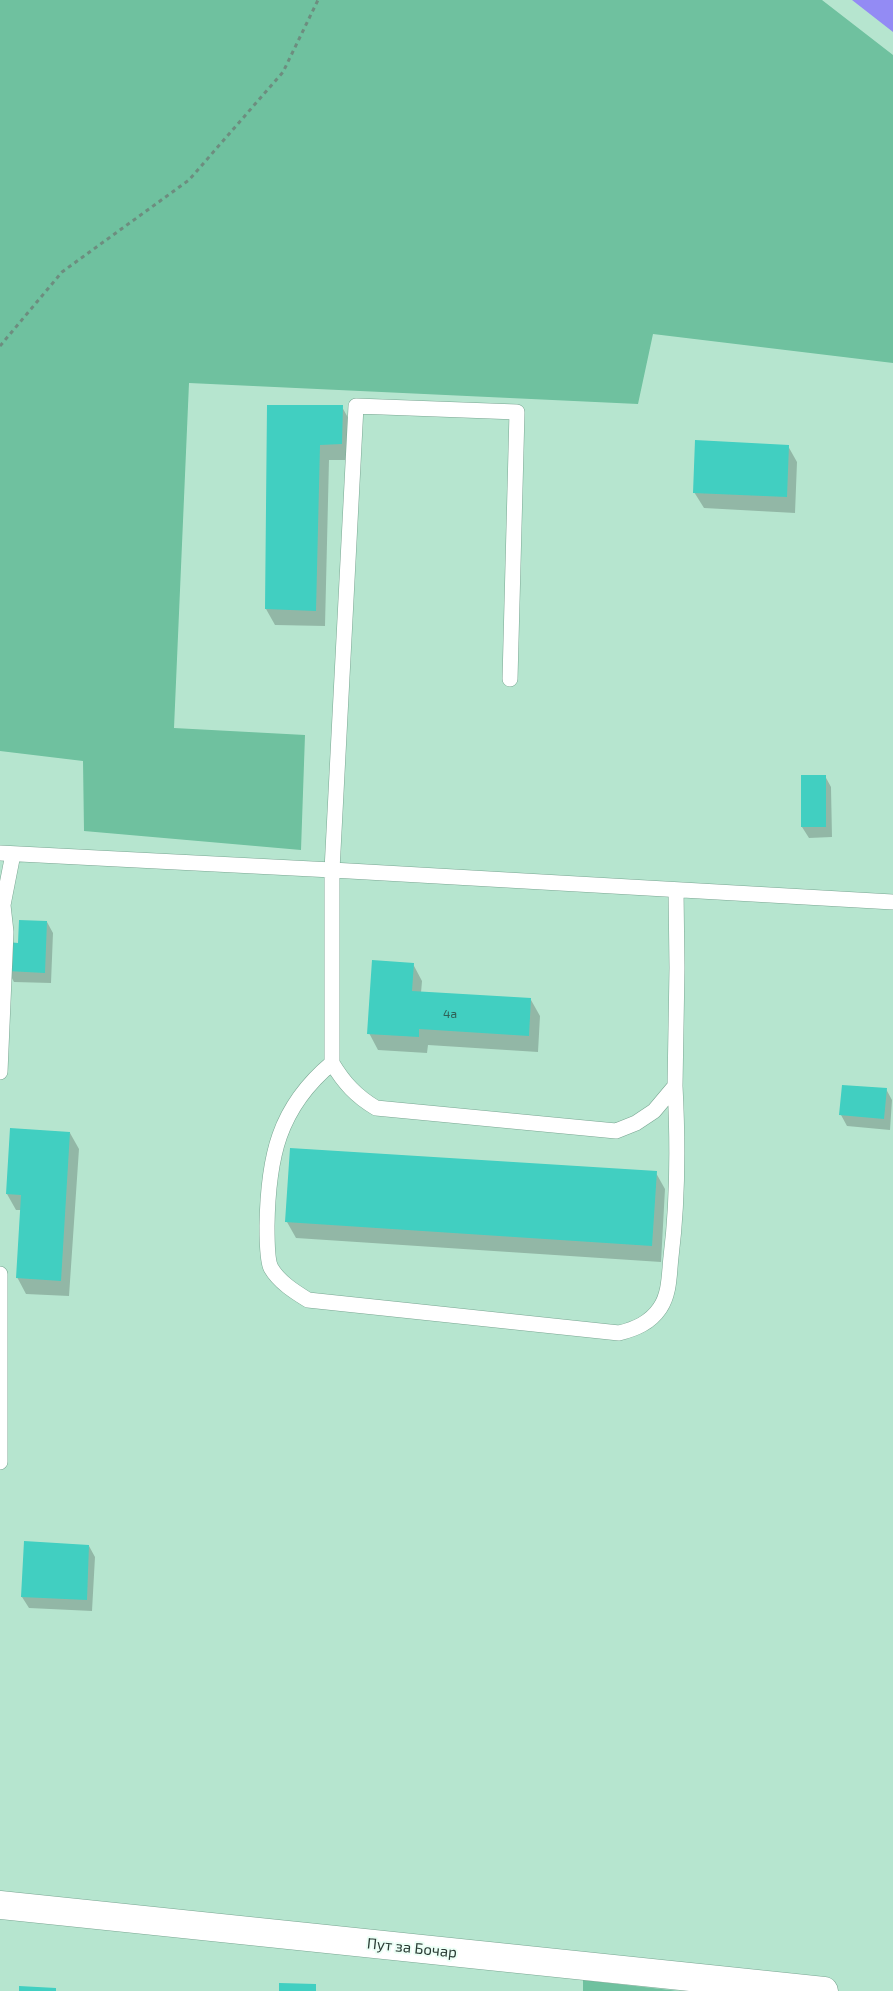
<!DOCTYPE html>
<html>
<head>
<meta charset="utf-8">
<style>
  body { margin:0 }
  canvas { display:block; background:#b6e5cf }
</style>
</head>
<body>
<canvas width="893" height="1991"></canvas>
<script>
const g = document.querySelector('canvas').getContext('2d');
g.lineJoin = 'round';
function paint(path, color) { g.fillStyle = color; g.fill(path, 'evenodd'); }
function stroke(path, color, width, dash) { g.strokeStyle = color; g.lineWidth = width; g.lineCap = dash ? 'butt' : 'round'; g.setLineDash(dash || []); g.stroke(path); }
function drawText(font, color, halo, rows, align = 'center') {
  g.font = font + ' "Exo 2",sans-serif'; g.lineWidth = 4; g.setLineDash([]); g.textBaseline = 'middle'; g.strokeStyle = halo; g.fillStyle = color; for (const [text, x, y, turn = 0] of rows) {
    g.save(); g.translate(x, y); g.rotate((+turn || 0) * Math.PI / 180); g.textAlign = isNaN(turn) ? turn : align; if (halo) g.strokeText(text, 0, 0); g.fillText(text, 0, 0); g.restore();
  }
}
const green = new Path2D(`
  M0,0H822L893,55V363L653,334L638,404L189,383L174,728L305,735L301,850L84,831L83,761L0,751Z
  M583,1980L679,1991H583Z`);
const water = new Path2D(`
  M852,0H893V32Z`);
const shadow = new Path2D(`
  M269,407H342L351,423V460H329L325,626L275,625L266,609Z
  M788,446L797,462L795,513L704,508L694,492Z
  M825,776L831,787L832,837L809,838L802,827Z
  M47,922L53,933L51,983L14,982L8,971L19,944Z
  M413,964L422,981L421,993L531,1000L540,1016L538,1052L428,1045L427,1053L378,1050L369,1033Z
  M886,1089L892,1100L890,1130L847,1126L841,1115Z
  M70,1133L79,1149L69,1296L26,1294L17,1277L22,1210H16L7,1194Z
  M656,1173L665,1189L661,1262L296,1238L287,1222Z
  M89,1546L95,1557L92,1611L29,1608L22,1597Z`);
const building = new Path2D(`
  M267,405H343L342,444L320,445L316,611L265,609Z
  M695,440L789,445L787,497L693,493Z
  M801,775H826V827H801Z
  M19,920L47,921L45,973L7,971L8,942L18,943Z
  M372,960L414,963L412,991L531,998L529,1036L419,1029V1037L367,1034Z
  M842,1085L887,1088L884,1119L839,1115Z
  M10,1128L70,1132L61,1281L16,1278L21,1195L6,1194Z
  M290,1148L657,1171L652,1246L285,1222Z
  M24,1541L89,1545L87,1600L21,1597Z
  M279,1983L316,1984V1991H279Z
  M19,1986L56,1988V1991H19Z`);
const path = new Path2D(`
  M0,346L62,272L189,180L283,72L318,0`);
const lane = new Path2D(`
  M510,679L517,412L356,406L332,870V1063C344,1083 356,1096 376,1108L616,1131L636,1123L654,1111L675,1086L677,968L676,890
  M0,853L332,870L893,902
  M332,1063C278,1108 268,1158 267,1226C267,1236 267,1261 271,1268C279,1282 295,1292 308,1300L619,1333C635,1329 650,1323 660,1308C670,1293 669,1274 671,1257C678,1200 678,1143 675,1086
  M0,1072L6,932L3,905L13,854
  M0,1274V1462`);
const street = new Path2D(`
  M0,1905L824,1991`);
const numberNames = [
  ["4a",450,1014]
];
const streetNames = [
  ["Пут за Бочар",412,1948,6]
];
paint(green, '#6fc19f');
paint(water, '#938bf4');
paint(shadow, '#0003');
paint(building, '#41cfc1');
stroke(lane, '#79a692', 16);
stroke(street, '#79a692', 29);
stroke(path, '#6d8d7f', 3, [4, 4]);
stroke(lane, '#fff', 15);
stroke(street, '#fff', 28);
drawText('12px', '#2f6157', null, numberNames);
drawText('15px', '#293c34', '#ecfff6', streetNames);
</script>
</body>
</html>
